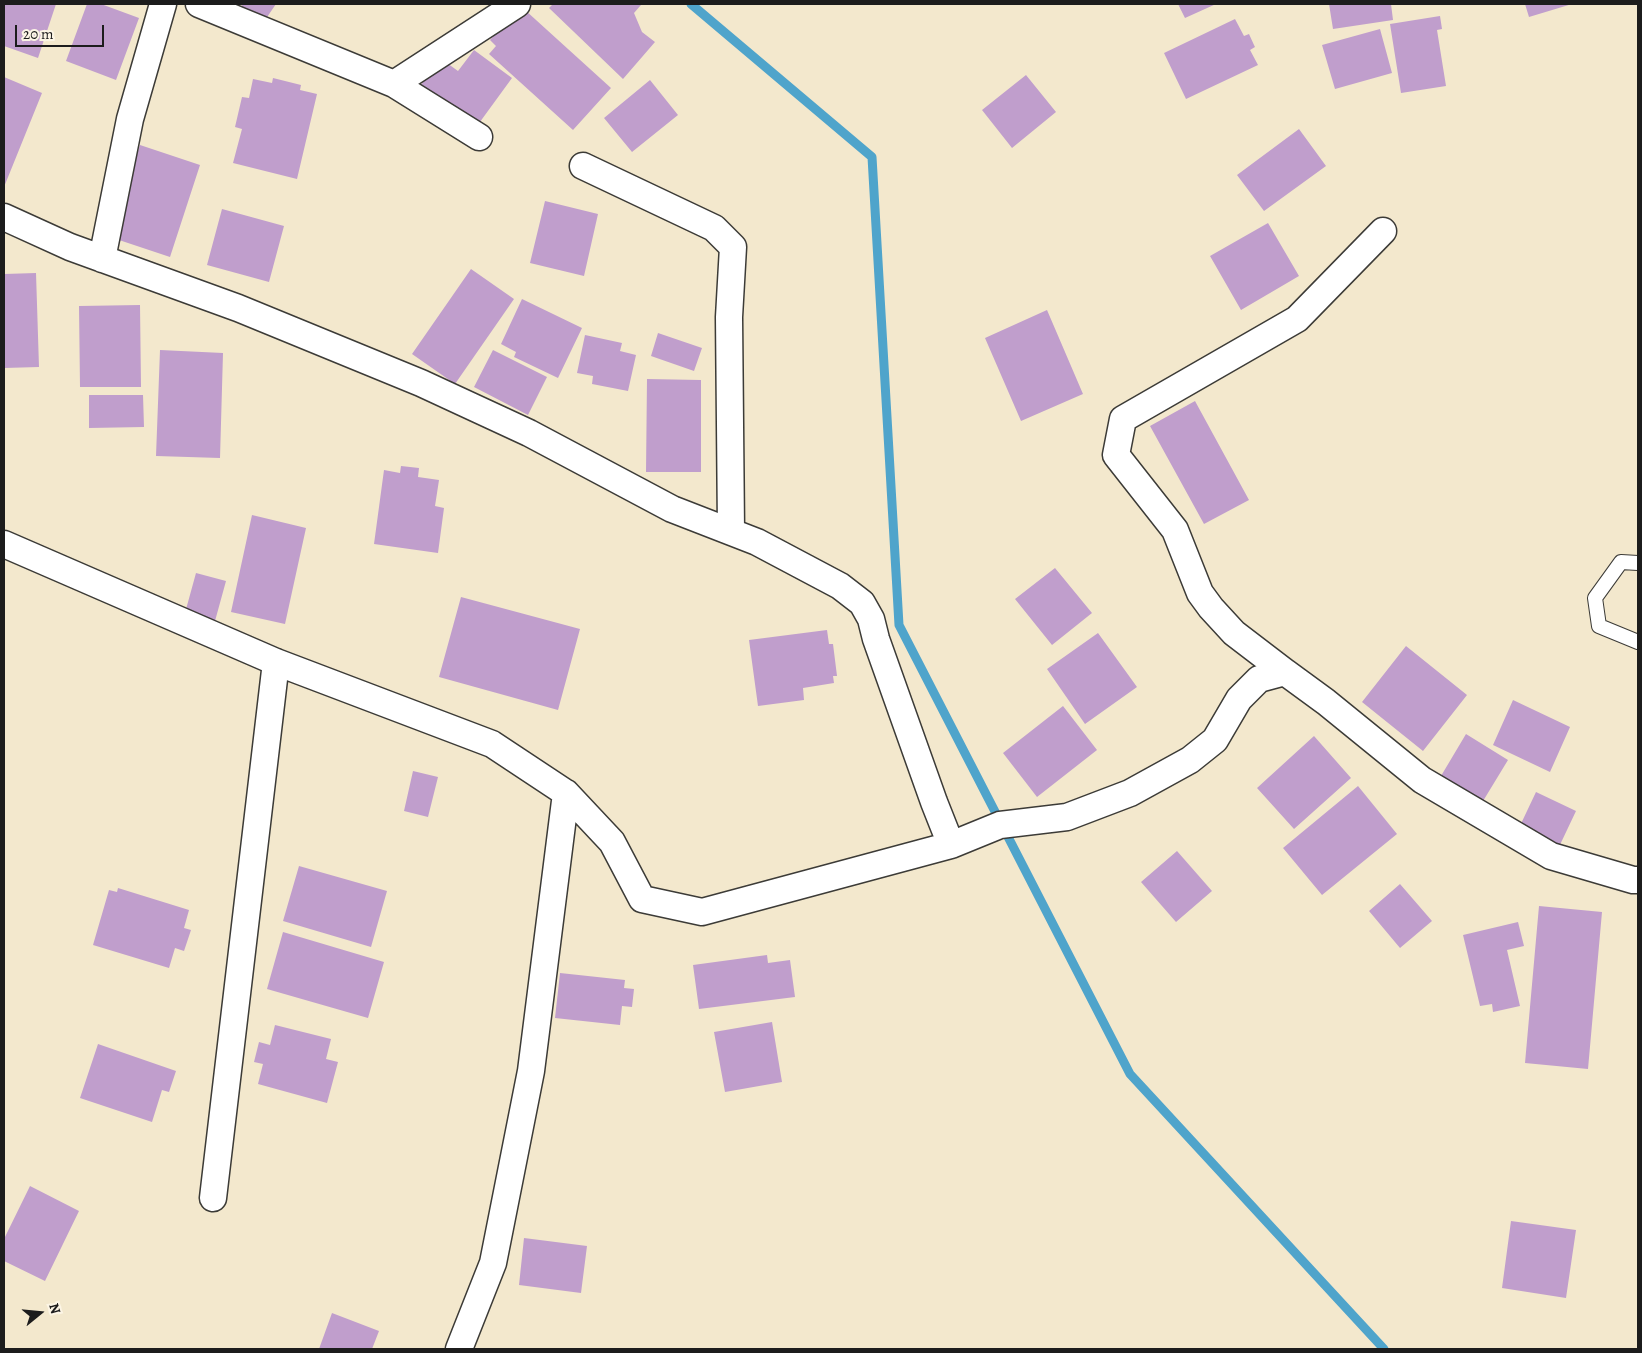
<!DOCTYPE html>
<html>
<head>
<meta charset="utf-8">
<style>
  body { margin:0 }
  #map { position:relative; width:1642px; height:1353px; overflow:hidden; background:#f3e8cd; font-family:Alegreya,serif }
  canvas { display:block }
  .frame { position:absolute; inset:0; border:5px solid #1c1c1c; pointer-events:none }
  .north { position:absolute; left:15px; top:1288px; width:50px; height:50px; -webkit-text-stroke:4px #fcf5e5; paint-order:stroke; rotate:73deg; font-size:14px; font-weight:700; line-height:20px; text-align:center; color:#1c1c1c }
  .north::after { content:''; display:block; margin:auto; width:18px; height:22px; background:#1c1c1c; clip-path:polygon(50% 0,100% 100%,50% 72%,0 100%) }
  .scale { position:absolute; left:15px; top:25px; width:89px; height:22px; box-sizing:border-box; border:2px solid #1c1c1c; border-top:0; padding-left:6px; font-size:15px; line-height:18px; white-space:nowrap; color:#1c1c1c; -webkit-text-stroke:4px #fcf5e5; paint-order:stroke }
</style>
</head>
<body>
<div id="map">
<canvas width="1642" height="1353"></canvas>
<div class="frame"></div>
<div class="north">N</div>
<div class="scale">20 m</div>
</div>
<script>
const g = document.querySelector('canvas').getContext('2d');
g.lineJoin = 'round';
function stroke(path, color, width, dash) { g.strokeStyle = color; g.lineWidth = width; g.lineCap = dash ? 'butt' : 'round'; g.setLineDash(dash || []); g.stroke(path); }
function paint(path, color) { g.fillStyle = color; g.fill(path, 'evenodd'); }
const stream = new Path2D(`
  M691,4L872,157L899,625L1130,1074L1384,1349`);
const building = new Path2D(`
  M4,4H56L38,58L4,46Z
  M87,4H101L139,18L116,80L66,61Z
  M243,4H276L263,23L240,8Z
  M553,4H640L641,5L634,13L642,32L655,42L623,79L549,8Z
  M1178,4H1216L1185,18Z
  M1329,4H1391L1393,20L1333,29Z
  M1525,4H1572L1529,17Z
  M525,10L611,88L573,130L489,54L496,46L490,40L511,16L516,21Z
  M1440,16L1442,29L1437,30L1446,86L1401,93L1390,24Z
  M1235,19L1244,36L1249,34L1254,45L1255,47L1250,50L1258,65L1186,99L1164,53Z
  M1380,29L1392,73L1335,89L1322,45Z
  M474,50L512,78L477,126L421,85L440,58L458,71Z
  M1026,75L1056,112L1012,148L982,110Z
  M4,77L42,93L4,187Z
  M273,78L301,85L300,90L317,94L297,179L233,163L242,129L235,127L242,97L249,98L253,79L272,83Z
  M650,80L678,115L632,152L604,118Z
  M1299,129L1326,166L1264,211L1237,175Z
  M140,145L200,165L170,257L110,237Z
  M545,201L598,214L584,276L530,263Z
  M222,209L284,226L269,282L207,265Z
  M1268,223L1299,276L1241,310L1210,256Z
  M471,269L514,299L455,384L412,354Z
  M36,273L39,367L4,368V274Z
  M522,299L582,328L558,378L514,357L516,352L501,344Z
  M140,305L141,387H80L79,306Z
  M1047,310L1083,394L1021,421L985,338Z
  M658,333L702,348L694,371L651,356Z
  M585,335L622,343L620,351L636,355L628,391L592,384L593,376L577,373Z
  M160,350L223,353L220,458L156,456Z
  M493,350L547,377L528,415L474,387Z
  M647,379L701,380V472H646Z
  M89,395H143L144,427L89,428Z
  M1195,401L1249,500L1204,524L1150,426Z
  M401,466L419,468L418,477L439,480L435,506L444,508L438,553L374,544L384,470L400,473Z
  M252,515L306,528L285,624L231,612Z
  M1055,568L1092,613L1052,645L1015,599Z
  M196,573L226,581L215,621L185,613Z
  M461,597L580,629L558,710L439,677Z
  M827,630L829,644H833L837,676H833L834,683L803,688L804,700L758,706L749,640Z
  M1098,633L1137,687L1085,724L1047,669Z
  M1406,646L1467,695L1423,751L1362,702Z
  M1513,700L1570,727L1550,772L1493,745Z
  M1063,706L1097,750L1037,797L1003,753Z
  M1466,734L1508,760L1480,806L1438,781Z
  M1314,736L1351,778L1294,829L1257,788Z
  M413,771L438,777L428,817L404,811Z
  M1358,786L1397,834L1322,895L1283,848Z
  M1536,792L1576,811L1558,849L1518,830Z
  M1177,851L1212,891L1176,922L1141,882Z
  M299,866L387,891L371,947L283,921Z
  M1400,884L1432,921L1400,948L1369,911Z
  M118,888L189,910L184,928L191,930L184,951L175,948L169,968L93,945L109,890L117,892Z
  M1539,906L1602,912L1588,1069L1525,1063Z
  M1518,922L1524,946L1507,950L1520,1006L1493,1012L1492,1004L1480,1006L1463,935Z
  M283,932L384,962L368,1018L267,989Z
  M767,955L768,963L790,960L795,997L699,1009L693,965Z
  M560,973L625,980L624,988L634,989L632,1007L622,1006L620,1025L555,1018Z
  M772,1022L782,1082L725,1092L714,1032Z
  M275,1025L331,1039L326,1059L338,1062L327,1103L258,1084L263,1064L254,1062L259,1042L270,1045Z
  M98,1044L176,1071L169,1092L162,1090L152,1122L80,1098Z
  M30,1186L79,1211L45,1281L4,1261V1239Z
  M1511,1221L1576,1230L1566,1298L1502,1288Z
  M524,1238L587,1246L581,1293L519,1285Z
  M332,1313L379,1331L372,1349H319Z`);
const lane = new Path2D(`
  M1638,563L1621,562L1595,598L1599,626L1638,642`);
const street = new Path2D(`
  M199,4L394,84L479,137
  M394,84L517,4
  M583,166L714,228L733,247L729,317L731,531
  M4,217L70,247L238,308L421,383L529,433L672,509L757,542L840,586L862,603L871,619L876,639L934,802L951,845L1000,825L1067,817L1130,793L1190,760L1215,740L1239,699L1259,679L1285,672L1326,702L1422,780L1551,856L1633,880H1638
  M102,259L130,119L163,4
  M4,544L276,662L492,744L566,793L612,842L642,899L702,912L951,845
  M1285,672L1234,633L1211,608L1200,593L1175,530L1116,455L1123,419L1297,319L1383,231
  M213,1198L276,662
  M459,1349L493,1263L531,1071L566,793`);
stroke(stream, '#4fa4cb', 9);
paint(building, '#c09ecc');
stroke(lane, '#3c3b37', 16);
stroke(street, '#3c3b37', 29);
stroke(lane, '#fff', 14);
stroke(street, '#fff', 26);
</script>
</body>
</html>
